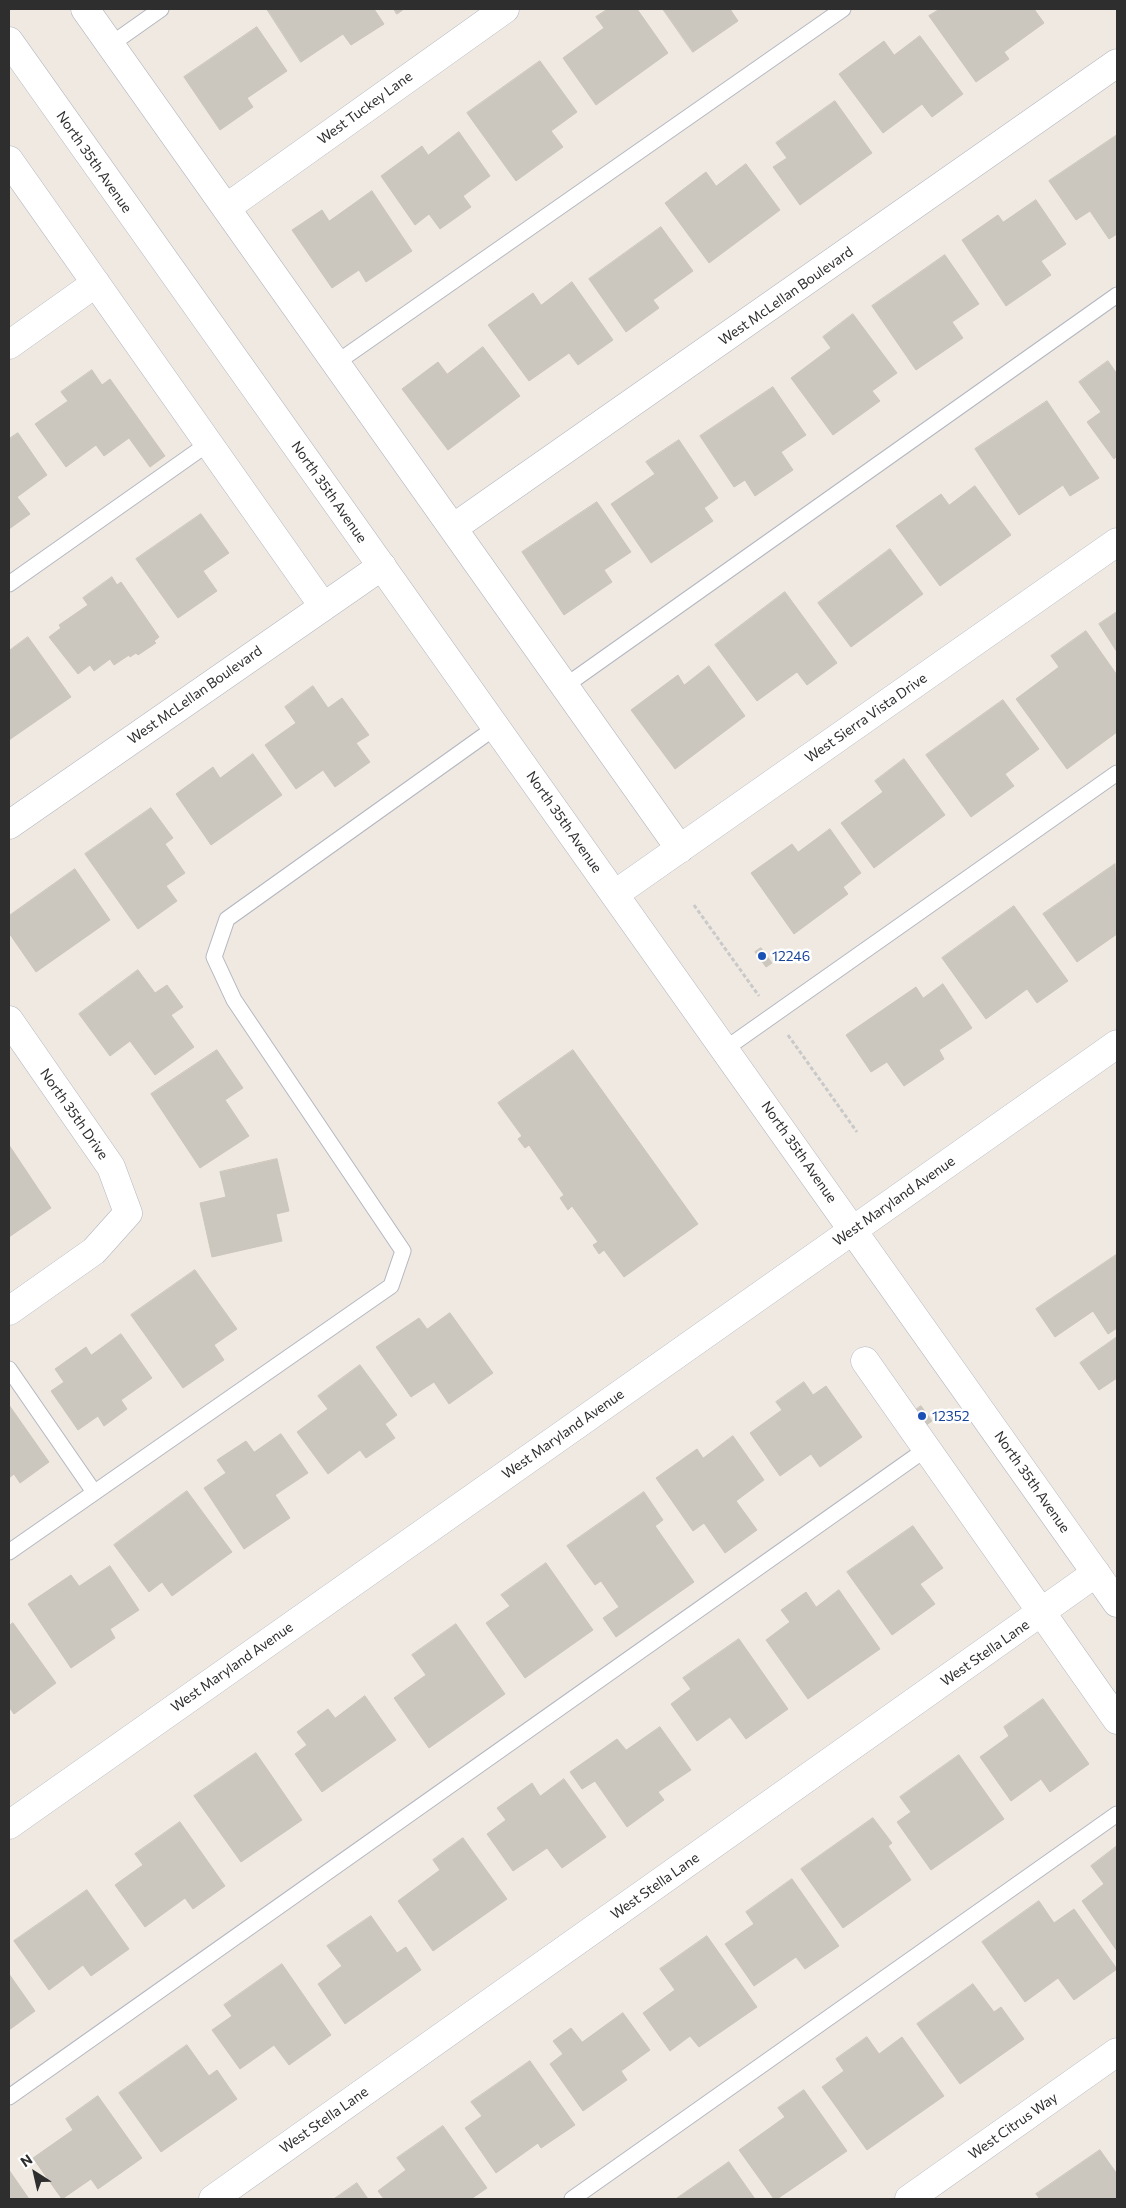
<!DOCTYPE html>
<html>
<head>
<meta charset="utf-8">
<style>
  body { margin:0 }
  #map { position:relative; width:1126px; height:2208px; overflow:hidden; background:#efe9e1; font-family:Commissioner,sans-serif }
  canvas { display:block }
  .frame { position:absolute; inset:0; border:10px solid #2e2e2e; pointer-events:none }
  .north { position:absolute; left:10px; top:2148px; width:50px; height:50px; -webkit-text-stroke:4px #fff; paint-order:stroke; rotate:325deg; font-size:14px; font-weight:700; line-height:20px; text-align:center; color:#2e2e2e }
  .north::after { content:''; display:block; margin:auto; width:18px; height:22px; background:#2e2e2e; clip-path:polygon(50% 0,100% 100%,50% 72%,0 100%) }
</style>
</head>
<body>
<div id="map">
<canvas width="1126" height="2208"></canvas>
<div class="frame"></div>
<div class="north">N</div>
</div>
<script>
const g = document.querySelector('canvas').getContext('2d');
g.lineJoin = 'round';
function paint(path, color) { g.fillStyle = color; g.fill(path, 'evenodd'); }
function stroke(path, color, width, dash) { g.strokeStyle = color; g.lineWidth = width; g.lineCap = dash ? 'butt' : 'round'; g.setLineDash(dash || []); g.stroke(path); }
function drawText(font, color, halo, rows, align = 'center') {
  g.font = font + ' Commissioner,sans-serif'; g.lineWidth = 5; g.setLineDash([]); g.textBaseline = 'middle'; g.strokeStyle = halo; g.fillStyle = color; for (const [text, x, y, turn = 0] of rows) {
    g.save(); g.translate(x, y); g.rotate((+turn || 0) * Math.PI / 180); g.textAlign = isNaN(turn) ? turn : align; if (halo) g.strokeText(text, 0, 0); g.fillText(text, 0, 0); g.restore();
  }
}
const building = new Path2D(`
  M267,9H374L384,24L351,45L343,34L301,62Z
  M394,9H404L397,14Z
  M608,9H637L668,53L596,105L563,58L604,28L596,17Z
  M663,9H730L738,21L693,52Z
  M940,9H1034L1044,23L1004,52L1009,59L976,82L929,16Z
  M257,27L287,71L247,98L253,107L220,130L184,77Z
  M920,36L963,94L932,117L922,104L883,133L839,74L884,41L894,55Z
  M540,61L577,112L551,131L563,147L516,181L467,113Z
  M835,101L872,153L800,205L773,167L787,158L776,143Z
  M459,132L490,176L463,196L471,207L440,229L429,214L415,225L381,176L422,146L428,155Z
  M1117,135V234L1109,239L1090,211L1076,220L1049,181Z
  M746,164L780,210L709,263L665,203L706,172L716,186Z
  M372,191L412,251L366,282L359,270L332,288L292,230L322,210L329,221Z
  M1036,200L1066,244L1041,261L1051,275L1006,306L962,240L998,215L1003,222Z
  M661,227L693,271L653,300L659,308L626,332L589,279Z
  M945,255L979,304L952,322L963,338L916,370L872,306Z
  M572,282L613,340L578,365L569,353L529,381L488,325L533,293L541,305Z
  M853,314L897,373L872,391L880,401L833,435L791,378L831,348L823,337Z
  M483,347L520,396L448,450L402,389L438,362L447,374Z
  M1108,361L1117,374V456L1114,459L1087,422L1101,412L1079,382Z
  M92,370L102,385L110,379L165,456L150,467L129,438L104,456L96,445L66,467L35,424L68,401L61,392Z
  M773,387L806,435L781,452L793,470L755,496L745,480L734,487L700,436Z
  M1047,401L1099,478L1070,496L1063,485L1019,515L975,449Z
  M18,433L47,475L17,497L30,514L9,529V439Z
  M679,440L718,498L704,508L713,521L651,563L611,504L655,474L646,462Z
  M975,486L1011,535L940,586L896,526L941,494L949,505Z
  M597,502L631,552L604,570L612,582L564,615L522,552Z
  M201,514L229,553L203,571L217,591L178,618L136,559Z
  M890,549L923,594L851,647L818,603Z
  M112,577L117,585L121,582L159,637L154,641L156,643L138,655L136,653L130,657L129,655L114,665L110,659L94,671L90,665L78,674L49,637L61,628L59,625L88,605L83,598Z
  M785,592L837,663L807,685L797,672L757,701L715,645Z
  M1117,612V652L1099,624Z
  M1086,631L1117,675V732L1067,769L1016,699L1059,667L1051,656Z
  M28,637L71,697L9,740V651Z
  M709,666L745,716L675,769L631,710L678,675L684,685Z
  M313,686L328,708L342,698L369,735L356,743L370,762L335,787L323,770L296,789L265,745L296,723L285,707Z
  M1003,700L1039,749L1005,774L1014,786L971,817L926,755Z
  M253,754L282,795L211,845L176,794L213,767L220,778Z
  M904,759L945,815L874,868L841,823L883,792L875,781Z
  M151,808L173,838L165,844L185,873L166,886L177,901L138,929L85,854Z
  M830,829L861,873L843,887L848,894L794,934L751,873L792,844L798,852Z
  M1115,864L1117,934L1077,962L1043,914Z
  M75,869L110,920L36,972L9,933V916Z
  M1014,906L1068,981L1037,1003L1027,989L986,1019L942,958Z
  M761,948L772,963L766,967L755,952Z
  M138,970L155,993L167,985L183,1007L171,1015L194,1047L155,1075L130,1041L110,1056L79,1014Z
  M943,984L972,1028L939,1050L944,1059L904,1086L887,1062L871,1072L846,1035L916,987L923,998Z
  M217,1050L243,1088L225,1100L249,1136L200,1168L151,1094Z
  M573,1050L698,1224L624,1277L604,1250L599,1254L593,1245L598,1242L572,1206L568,1210L560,1198L564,1195L529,1145L525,1148L518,1139L522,1136L498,1103Z
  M9,1145L51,1208L9,1237Z
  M277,1159L289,1211L276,1214L282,1241L212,1257L200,1203L226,1197L220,1172Z
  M1116,1255L1117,1328L1108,1334L1093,1311L1055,1337L1036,1309Z
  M195,1270L237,1329L214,1345L224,1360L183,1388L131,1315Z
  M450,1313L493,1373L449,1404L434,1382L411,1397L376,1347L419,1318L427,1329Z
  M121,1334L152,1378L121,1400L127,1409L104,1426L98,1416L78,1430L51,1391L64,1382L55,1369L86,1347L91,1355Z
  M1117,1337V1378L1099,1390L1080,1363Z
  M360,1365L397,1415L385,1424L395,1438L366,1458L360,1450L328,1474L297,1432L328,1409L318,1396Z
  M804,1382L813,1395L826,1386L862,1437L820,1467L811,1454L780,1476L750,1433L782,1410L776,1402Z
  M9,1405L49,1462L20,1483L14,1474L9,1478Z
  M921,1406L932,1421L925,1426L914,1411Z
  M281,1434L308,1473L275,1495L290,1518L244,1549L204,1488L226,1473L217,1460L246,1441L254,1452Z
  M733,1436L764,1480L736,1501L757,1530L725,1553L704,1523L693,1531L656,1478L697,1449L703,1458Z
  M187,1491L232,1552L172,1596L162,1582L149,1592L114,1545Z
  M644,1492L663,1520L655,1526L694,1582L616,1637L603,1618L619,1607L601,1581L595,1585L567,1546Z
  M913,1526L943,1568L920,1584L935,1604L892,1635L847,1572Z
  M546,1563L593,1630L525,1678L486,1623L510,1606L501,1595Z
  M110,1566L139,1610L110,1629L115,1638L71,1668L28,1604L71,1575L79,1586Z
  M839,1590L880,1649L808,1699L766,1640L790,1622L781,1610L806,1592L816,1607Z
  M13,1623L56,1683L14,1714L9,1707V1626Z
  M456,1624L505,1694L429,1748L394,1698L426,1675L412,1655Z
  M739,1639L788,1709L746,1739L730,1717L697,1741L671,1704L691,1689L683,1678Z
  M365,1696L396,1740L322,1792L295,1754L307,1745L297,1732L328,1709L335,1718Z
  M1043,1699L1089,1764L1050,1792L1041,1779L1011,1801L980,1757L1009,1736L1004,1727Z
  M660,1727L691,1770L658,1792L664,1800L627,1827L595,1781L582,1789L570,1772L617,1739L626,1750Z
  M256,1753L302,1820L241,1862L194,1796Z
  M959,1755L1004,1819L931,1870L897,1822L911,1812L900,1797Z
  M564,1779L606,1837L562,1868L547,1848L513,1871L487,1834L506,1820L497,1808L532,1783L540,1796Z
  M873,1818L892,1843L888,1846L911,1880L843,1928L801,1869Z
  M180,1822L225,1886L193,1909L185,1898L145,1927L115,1885L143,1865L135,1854Z
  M463,1838L507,1899L433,1951L398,1901L440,1870L433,1860Z
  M1117,1846V1951L1082,1901L1104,1884L1091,1866Z
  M792,1879L839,1946L805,1969L796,1957L754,1986L725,1944L754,1924L746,1912Z
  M87,1890L129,1949L91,1976L83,1965L49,1990L14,1941Z
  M1039,1901L1054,1923L1074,1909L1117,1969L1074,2000L1058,1978L1025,2002L982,1942Z
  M371,1916L397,1953L406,1947L421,1970L345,2024L318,1984L342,1966L327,1946Z
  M707,1936L757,2007L699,2047L690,2036L670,2051L643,2013L675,1990L660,1969Z
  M282,1964L331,2035L289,2065L274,2045L240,2069L212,2030L232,2016L224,2005Z
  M9,1974L35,2011L9,2030Z
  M973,1984L994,2012L1001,2007L1024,2039L960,2084L917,2024Z
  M623,2013L650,2050L621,2071L627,2080L583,2111L550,2064L563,2054L553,2041L571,2028L582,2042Z
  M867,2037L879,2054L902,2037L944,2096L867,2150L822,2087L844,2071L836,2059Z
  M187,2045L209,2076L217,2070L237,2099L161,2152L119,2093Z
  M530,2061L575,2125L541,2148L538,2143L496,2173L465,2128L482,2116L471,2102Z
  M804,2090L847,2151L777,2199H774L739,2150L785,2117L778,2108Z
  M98,2096L142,2158L98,2189L91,2179L62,2199L33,2158L73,2130L66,2119Z
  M443,2126L487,2188L471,2199H384L378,2191L406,2170L397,2158Z
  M1100,2150L1117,2174V2199H1040L1036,2194Z
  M729,2162L755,2199H676Z
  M9,2170L29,2199H9Z
  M357,2183L368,2199H334Z`);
const path = new Path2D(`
  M694,905L759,996
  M788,1035L857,1132`);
const service = new Path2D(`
  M110,45L161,9
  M336,363L843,9
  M9,584L209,443
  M565,686L1117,295
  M725,1049L1117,773
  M9,1369L94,1492
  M9,1552L391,1286L403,1251L234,1000L214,957L227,919L496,727
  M9,2097L926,1449
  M572,2199L1117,1814`);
const minor = new Path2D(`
  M85,9L680,849
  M9,160L323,606
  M226,208L505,9
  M9,345L96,283
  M453,528L1117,63
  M9,825L382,566
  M615,894L1117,542
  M9,1020L111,1167L128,1213L94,1251L9,1311
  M865,1361L1117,1720
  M213,2199L1096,1573
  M909,2199L1117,2052`);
const tertiary = new Path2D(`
  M9,1825L1117,1044`);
const secondary = new Path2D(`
  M9,41L1117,1603`);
const markers = [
  [762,956,5,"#1a4fb4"],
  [922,1416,5,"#1a4fb4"]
];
const streetNames = [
  ["West Tuckey Lane",365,108,-36],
  ["North 35th Avenue",94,162,55],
  ["West McLellan Boulevard",786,296,-35],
  ["North 35th Avenue",329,492,55],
  ["West McLellan Boulevard",195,695,-35],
  ["West Sierra Vista Drive",866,718,-35],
  ["North 35th Avenue",564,822,55],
  ["North 35th Drive",74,1114,55],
  ["North 35th Avenue",799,1152,55],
  ["West Maryland Avenue",894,1201,-35],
  ["West Maryland Avenue",563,1434,-35],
  ["North 35th Avenue",1032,1482,55],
  ["West Stella Lane",985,1653,-35],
  ["West Maryland Avenue",232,1667,-35],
  ["West Stella Lane",655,1886,-35],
  ["West Stella Lane",324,2120,-35],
  ["West Citrus Way",1013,2126,-35]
];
const transitNames = [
  ["12246",772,956],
  ["12352",932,1416]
];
paint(building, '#cbc7bf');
stroke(building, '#cbc5ba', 1);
stroke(service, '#b4b7c1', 17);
stroke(minor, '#b4b7c1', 29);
stroke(tertiary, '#b4b7c1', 29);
stroke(secondary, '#b4b7c1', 29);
stroke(path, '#c9c9c9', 3, [4, 2.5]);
stroke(service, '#fff', 15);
stroke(minor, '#fff', 28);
stroke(tertiary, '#fff', 28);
stroke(secondary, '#fff', 28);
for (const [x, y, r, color] of markers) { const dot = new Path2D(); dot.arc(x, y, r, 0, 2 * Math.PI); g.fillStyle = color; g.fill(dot); stroke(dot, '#fff', 2); }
drawText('14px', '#2e2e2e', '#fff', streetNames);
drawText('14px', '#164399', '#fff', transitNames, 'left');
</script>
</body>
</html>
